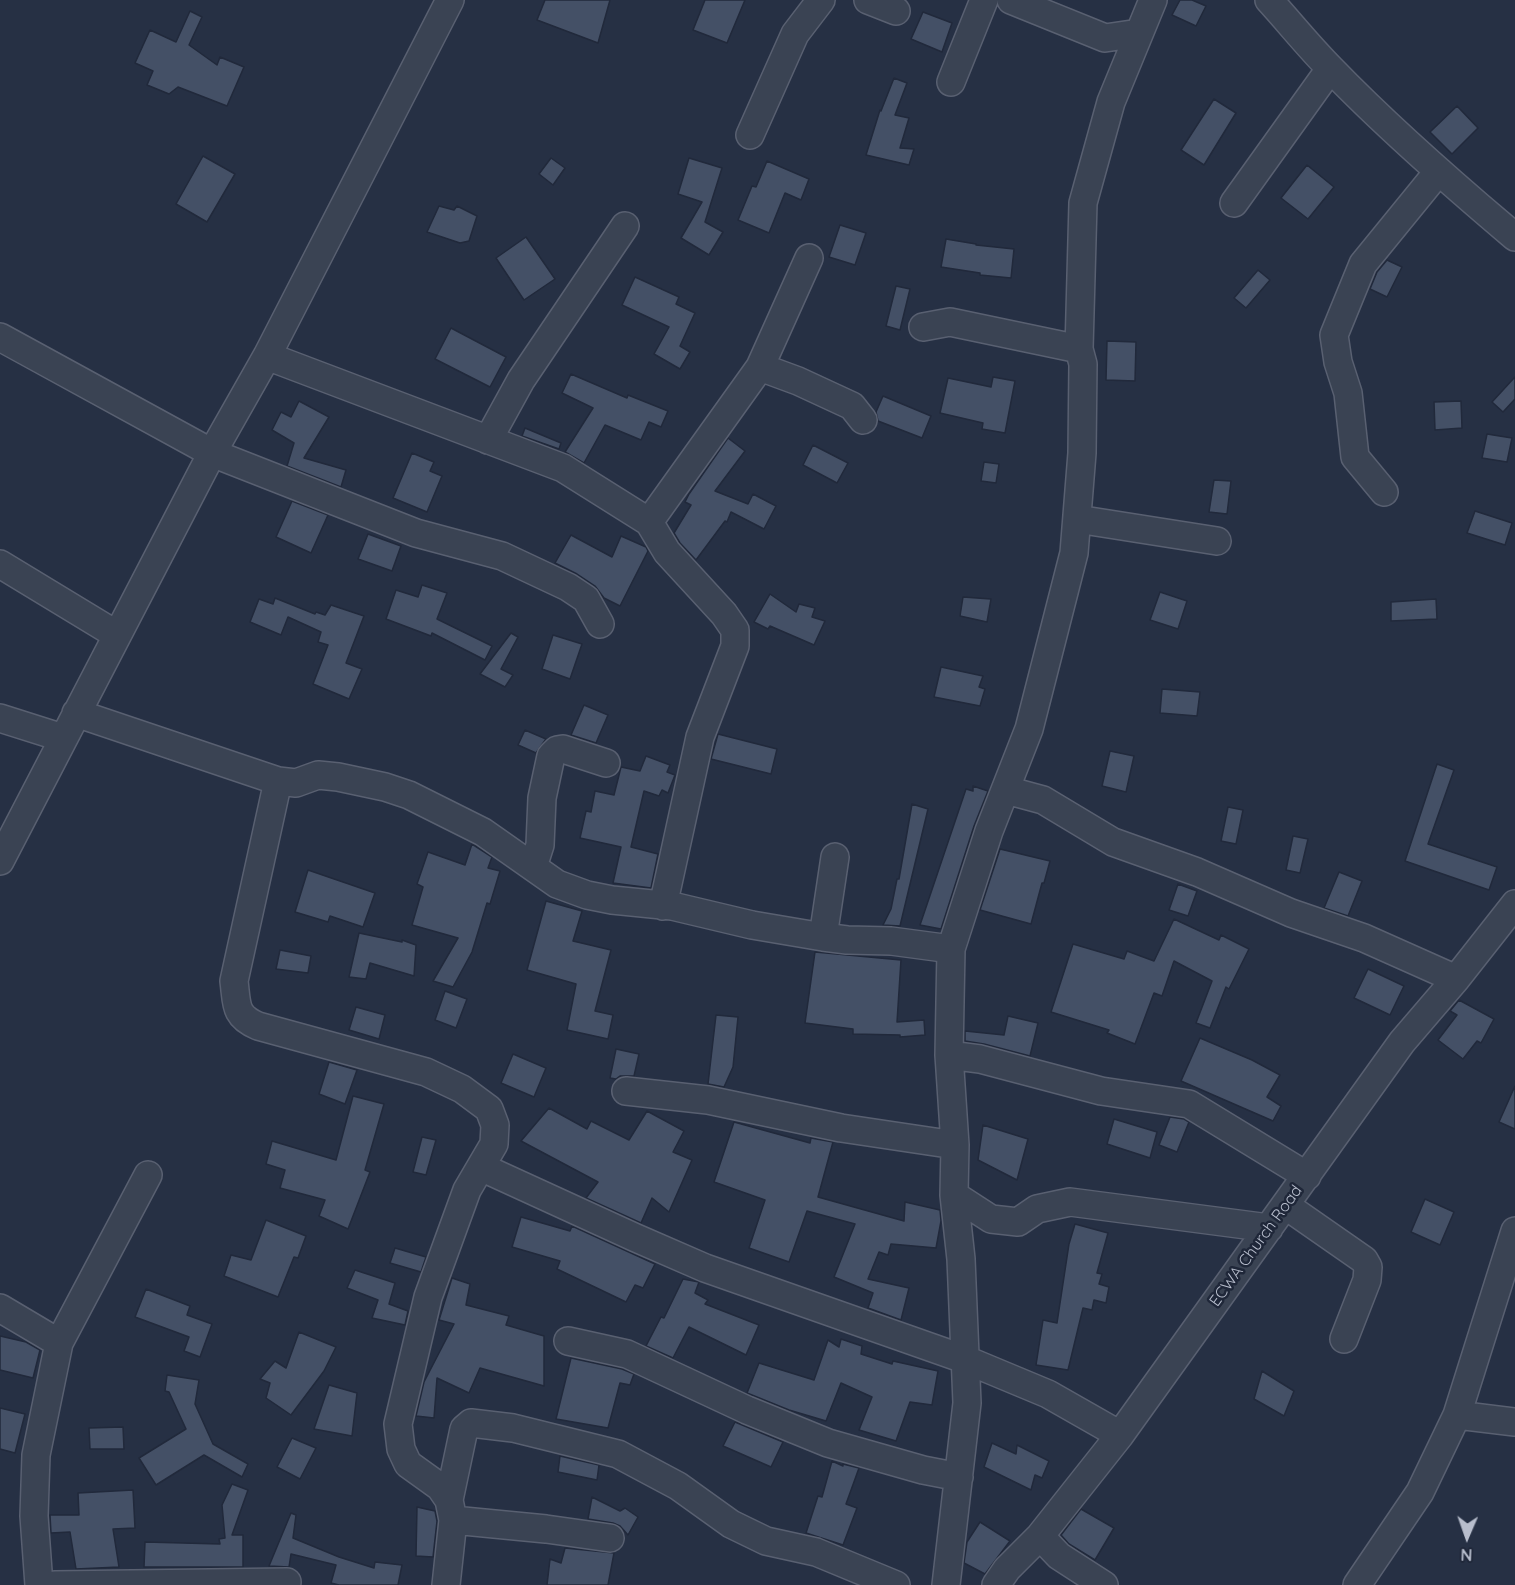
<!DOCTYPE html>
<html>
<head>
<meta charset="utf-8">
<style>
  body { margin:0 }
  #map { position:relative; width:1515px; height:1585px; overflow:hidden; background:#263044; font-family:Quicksand,sans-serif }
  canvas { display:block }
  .north { position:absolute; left:1437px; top:1507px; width:60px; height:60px; -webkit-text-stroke:4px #1f2739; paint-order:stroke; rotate:182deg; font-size:16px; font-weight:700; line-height:24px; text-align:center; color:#b8becd }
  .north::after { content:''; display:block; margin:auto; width:21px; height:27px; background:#b8becd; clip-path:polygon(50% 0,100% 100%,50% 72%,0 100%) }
</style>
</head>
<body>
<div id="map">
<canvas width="1515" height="1585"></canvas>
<div class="north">N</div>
</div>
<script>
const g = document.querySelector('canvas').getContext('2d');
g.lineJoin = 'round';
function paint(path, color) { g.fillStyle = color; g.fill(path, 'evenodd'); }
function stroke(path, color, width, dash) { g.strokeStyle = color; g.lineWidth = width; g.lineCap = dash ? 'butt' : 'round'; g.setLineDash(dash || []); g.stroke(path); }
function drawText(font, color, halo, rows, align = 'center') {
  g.font = font + ' Quicksand,sans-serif'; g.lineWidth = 5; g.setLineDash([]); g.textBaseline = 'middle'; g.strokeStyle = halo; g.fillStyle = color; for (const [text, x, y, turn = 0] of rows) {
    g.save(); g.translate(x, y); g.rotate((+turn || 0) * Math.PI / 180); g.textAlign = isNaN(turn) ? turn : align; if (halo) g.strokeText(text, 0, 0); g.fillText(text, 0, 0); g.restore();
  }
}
const building = new Path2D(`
  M545,0H610L598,43L537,20Z
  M705,0H745L727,43L693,30Z
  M1180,0H1192L1206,6L1196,26L1172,15Z
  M190,11L202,17L189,45L217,65L220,57L244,67L227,106L178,87L169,94L147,85L153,71L135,63L150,30L176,42Z
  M923,12L952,23L942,52L911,39Z
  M894,78L907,83L895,115L909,118L900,148L914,149L909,165L866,155L880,110L881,111Z
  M1214,99L1236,113L1204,165L1181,150Z
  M1457,106L1478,128L1452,154L1430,132Z
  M203,156L235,174L207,222L176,204Z
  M551,158L565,168L553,185L539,174Z
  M689,158L722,168L705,222L723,232L709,255L681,238L702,202L678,194Z
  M767,161L809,179L801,200L785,193L769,233L738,220L752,186L756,187Z
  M1307,165L1334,187L1308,219L1281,198Z
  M439,206L454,210L457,206L477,216L469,241L460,243L427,232Z
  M840,225L866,233L855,265L829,257Z
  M526,237L555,279L524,300L496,258Z
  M946,239L976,244V245L1014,249L1011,278L980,275V273L941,267Z
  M1387,260L1402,267L1387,297L1370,289L1377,272Z
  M1258,270L1270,280L1246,308L1234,298Z
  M635,277L679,297L676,304L695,313L680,346L690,352L680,369L654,354L669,327L622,305Z
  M896,286L910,289L900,330L886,326Z
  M451,328L506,357L490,387L435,359Z
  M1107,341L1136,342L1135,381L1106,380Z
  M571,374L627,398L628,395L668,411L661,427L649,422L641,440L605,425L584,463L565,452L593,408L562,393Z
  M993,377L1015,381L1005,433L982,429L983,423L940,413L948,378L991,387Z
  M1515,377V399L1503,412L1492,402Z
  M883,396L931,416L922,438L878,421L876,412Z
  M299,401L329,417L304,458L346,470L341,487L287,466L294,443L272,430L281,412L291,417Z
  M1461,401L1462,428L1435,430L1434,402Z
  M525,428L561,443L559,449L522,436Z
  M1487,434L1512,438L1507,462L1482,458Z
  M728,438L745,451L715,491L748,504L753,494L776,506L764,529L731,512L727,522L725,521L696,560L680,543L674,533L691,505L685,502L689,494Z
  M813,445L848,463L837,483L803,465Z
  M412,453L434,462L430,471L442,476L427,512L393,498Z
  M984,462L999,464L996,483L981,481Z
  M1214,480L1231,481L1227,514L1209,512Z
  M292,501L328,515L311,553L276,537Z
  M1475,511L1512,523L1505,545L1467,533Z
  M368,534L401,546L392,571L358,559Z
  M571,535L612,557L621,536L646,547L648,551L620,606L604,598L595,586L577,574L555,563Z
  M422,585L447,593L437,619L492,646L485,660L432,633L431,636L386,619L396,590L418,597Z
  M1160,592L1187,601L1178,629L1150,620Z
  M770,594L796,612L799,604L815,608L812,617L825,621L814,645L770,626L768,629L754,622Z
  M963,597L991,599L987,622L960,616Z
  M275,598L315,614L316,612L325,615L331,605L364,616L346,663L362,669L349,699L313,684L328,645L318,642L321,632L288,617L281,635L250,622L259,599L273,604Z
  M1436,599L1437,619L1391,621V602Z
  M511,633L518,637L501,669L513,675L505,687L480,674Z
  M553,635L582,644L570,679L542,669Z
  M941,667L983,676L979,687L985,689L980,706L934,697Z
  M1162,689L1200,692L1197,716L1160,713Z
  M584,705L608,715L596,743L571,735Z
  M525,730L546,739L536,753L518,745Z
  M718,734L777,749L771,774L711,759Z
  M1110,751L1134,756L1126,792L1102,786Z
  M646,756L670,765L667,772L675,775L668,793L662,790L659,796L644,791L631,847L658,854L651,888L613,883L621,847L580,838L586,811L591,812L595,791L614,795L621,767L640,771Z
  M1437,764L1454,770L1428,844L1497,867L1489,890L1405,861Z
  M973,786L988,791L974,826L941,929L920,925L966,789L973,791Z
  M912,804L928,809L900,926L883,925L891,909L897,879H899Z
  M1228,807L1243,810L1236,844L1221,841Z
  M1293,836L1308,839L1300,873L1286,870Z
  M472,844L492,857L488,868L500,871L490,904L487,903L472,952L453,987L433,981L458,938L412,925L423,887L417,884L428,852L465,865Z
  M1000,849L1050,861L1044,883H1042L1031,924L980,910Z
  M308,870L375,893L363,927L330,916L328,922L295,912Z
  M1339,872L1362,881L1348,916L1324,908Z
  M1178,884L1197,891L1188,916L1169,910Z
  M546,901L582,911L573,941L611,950L595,1011L613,1015L608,1039L567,1030L576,984L527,970Z
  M1174,919L1219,940L1221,935L1249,949L1229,989L1226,987L1210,1028L1196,1023L1212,981L1174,961L1162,996L1154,993L1135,1044L1107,1033L1109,1030L1051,1012L1073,944L1124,959L1127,951L1154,961Z
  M359,933L402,942V940L416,945L414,976L370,963L366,979L349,977Z
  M280,950L311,956L308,973L276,969Z
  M815,952L901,960L897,1022L924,1020L925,1035L900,1037V1035L853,1034V1029L805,1023Z
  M1368,969L1404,986L1390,1015L1354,998Z
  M445,991L467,999L456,1028L435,1020Z
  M1459,1000L1494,1019L1481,1043L1477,1041L1463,1059L1438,1040L1457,1015L1450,1011Z
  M356,1007L385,1015L379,1039L349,1030Z
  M716,1015L738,1017L733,1067L724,1087L708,1084Z
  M1008,1016L1038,1023L1030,1056L984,1044L965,1041V1031L1004,1035Z
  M1200,1038L1252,1060L1280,1075L1267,1097L1281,1106L1273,1121L1181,1081Z
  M616,1049L639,1054L634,1076H620L616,1079L610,1078Z
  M513,1054L546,1068L534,1097L501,1083Z
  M329,1062L357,1070L345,1104L319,1094Z
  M1515,1086V1129L1499,1122Z
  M353,1096L384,1104L365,1170L370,1172L348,1229L319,1216L325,1200L280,1188L285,1170L266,1164L272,1141L336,1160Z
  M549,1108L587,1129L591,1121L629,1140L647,1111L684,1131L673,1152L692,1160L669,1212L652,1198L641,1223L586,1198L598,1182L521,1141Z
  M1170,1117L1184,1119L1189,1122L1177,1152L1159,1145Z
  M1114,1119L1157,1132L1150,1158L1107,1144Z
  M734,1122L810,1143L811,1138L833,1142L818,1197L904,1221L905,1202L940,1210L941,1221L936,1248L891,1244L888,1255L879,1252L868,1279L909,1288L901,1320L868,1308L873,1293L834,1277L855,1224L807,1211L789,1262L749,1248L765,1200L714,1182Z
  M983,1125L1028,1139L1017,1180L978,1160Z
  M422,1137L436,1140L426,1175L413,1172Z
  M1425,1199L1454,1212L1440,1245L1411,1232Z
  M521,1217L570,1231L572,1226L655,1264L643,1288L635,1285L626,1302L557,1269L560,1261L512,1247Z
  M266,1220L306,1236L298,1258L294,1257L278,1297L224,1276L231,1255L251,1260Z
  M1075,1224L1108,1233L1097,1273L1102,1274L1099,1284L1109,1287L1106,1303L1094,1300L1092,1310L1083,1308L1068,1370L1036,1365L1043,1320L1057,1323L1069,1244Z
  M395,1248L426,1257L421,1272L390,1263Z
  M355,1270L395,1283L389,1304L408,1311L405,1325L372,1318L378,1300L347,1288Z
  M452,1278L470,1284L466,1305L509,1316L506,1325L544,1336V1386L480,1368L469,1393L437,1378L434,1418L416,1416L424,1382L454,1324L439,1320Z
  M683,1279L699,1282L695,1293L708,1300L705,1304L759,1325L746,1355L689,1327L673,1358L646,1346L661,1317L664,1318Z
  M146,1289L190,1306L187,1315L212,1324L200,1357L184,1351L189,1337L135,1317Z
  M299,1332L336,1347L324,1371L291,1415L266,1398L270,1383L260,1379L275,1361L286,1368Z
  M0,1336L26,1342L40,1350L33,1378L0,1370Z
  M841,1339L862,1346L861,1354L892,1364L893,1361L938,1371L932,1405L910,1402L896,1441L859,1430L872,1397L841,1383L826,1421L789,1410L747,1393L759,1363L814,1380L828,1340L839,1347Z
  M571,1358L622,1369L634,1374L630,1385L620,1383L608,1428L556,1419Z
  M1262,1371L1294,1391L1284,1416L1254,1399Z
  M167,1375L199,1380L195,1404L213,1444L248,1464L242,1477L204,1455L156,1485L139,1458L186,1429L169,1392L165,1391Z
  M329,1385L357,1393L352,1436L314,1429Z
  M0,1408L25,1414L15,1453L0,1449Z
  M735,1422L783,1442L771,1467L723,1446Z
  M123,1427L124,1449H90L89,1428Z
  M292,1438L316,1448L300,1479L277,1467Z
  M992,1443L1016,1454L1017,1445L1049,1461L1042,1478L1035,1475L1031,1490L984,1467Z
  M560,1456L599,1465L597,1480L558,1472Z
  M832,1461L843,1466V1464L859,1468L846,1504L857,1508L843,1545L806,1533L818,1496L822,1497Z
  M232,1484L248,1490L232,1535H243V1567H144L145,1542L220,1544L219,1539L225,1538L222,1505Z
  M133,1490L135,1528L113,1529L119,1567L76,1569L70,1532L51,1533L50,1515H79L78,1493Z
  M592,1497L620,1511L625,1508L638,1517L628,1535L620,1526L613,1523L588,1519Z
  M417,1507L435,1511L437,1521L433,1557L416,1556Z
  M1081,1509L1114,1528L1095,1560L1069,1544L1061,1535Z
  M291,1513L296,1515L293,1538L339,1557L374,1568L375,1562L402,1565L398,1585H339L331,1583L336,1565L291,1554L289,1567L269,1566Z
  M980,1522L1010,1541L985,1574L964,1563L967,1542Z
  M565,1548L614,1553L608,1585H547L550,1559L561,1563Z`);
const minor = new Path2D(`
  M868,0L896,11
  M1011,0L1105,38L1139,33
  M1269,0C1290,23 1309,47 1331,69C1389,129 1451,183 1515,237
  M951,82L984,0
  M750,135L795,34L821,0
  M1234,203L1330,69
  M923,327L950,322L1079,349
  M0,337L212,453L416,533L502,556L568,587L586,599L600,624
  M267,356L563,468L649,522L667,552L724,614L735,630V646L700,737L663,906
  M760,367L798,381L852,406L863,420
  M488,440L521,380L625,226
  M1384,492L1355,457L1348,393L1338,362L1334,335L1363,264L1438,172
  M1077,519L1217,541
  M649,522L760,367L809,258
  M0,564L117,635
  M76,713L278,781L296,783L318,775L338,777L385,787L409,795L483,832L557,884L587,895L612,900L672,906L752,925L823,937L847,940L891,941L951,949
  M0,718L63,738
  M278,781L234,981C237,1004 234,1016 258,1026L426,1072L462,1089L489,1109L495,1125L494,1144L467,1190L428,1297L398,1424L401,1449L408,1464L440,1487L449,1500L453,1520L446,1585
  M1006,790L1043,800L1113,842L1197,872L1291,913L1364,938L1456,979
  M0,861L212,453L267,356L450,0
  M533,867L540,845L542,798L551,756L557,750L563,749L606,763
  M823,937L835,857
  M949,1055L980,1059L1101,1091L1189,1104L1307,1176
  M626,1091L708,1100L841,1128L955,1145
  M481,1167L636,1238L705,1268L964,1359L1048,1394L1120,1435
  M954,1195L991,1219L1018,1222L1037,1209L1070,1202L1269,1228
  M1285,1205L1364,1260L1368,1267L1367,1280L1344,1339
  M0,1308L59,1343
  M568,1341L627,1354L747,1410L828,1443L923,1470L959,1477
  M1457,1415L1515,1422
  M449,1500L464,1429L471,1423L513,1428L618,1454L678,1486L731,1524L766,1541L816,1552L896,1585
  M453,1520L546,1529L610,1538
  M1040,1536L1059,1556L1104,1585
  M39,1585L34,1516L36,1455L59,1343L148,1175
  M55,1585L287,1582
  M946,1585L967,1403L961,1259L954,1195L955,1145L949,1055L951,949L989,831L1029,729L1074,553L1082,453L1083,364L1079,349L1083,203L1111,102L1153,0
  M996,1585L1007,1569L1040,1536L1120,1435L1402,1042L1456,979L1515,904
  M1357,1585L1420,1492L1457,1415L1515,1231`);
const streetNames = [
  ["ECWA Church Road",1256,1246,-54]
];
paint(building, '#445066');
stroke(building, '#21293b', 1.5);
stroke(minor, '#596071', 30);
stroke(minor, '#3a4353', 27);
drawText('16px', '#b8becd', '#1f2739', streetNames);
</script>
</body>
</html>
